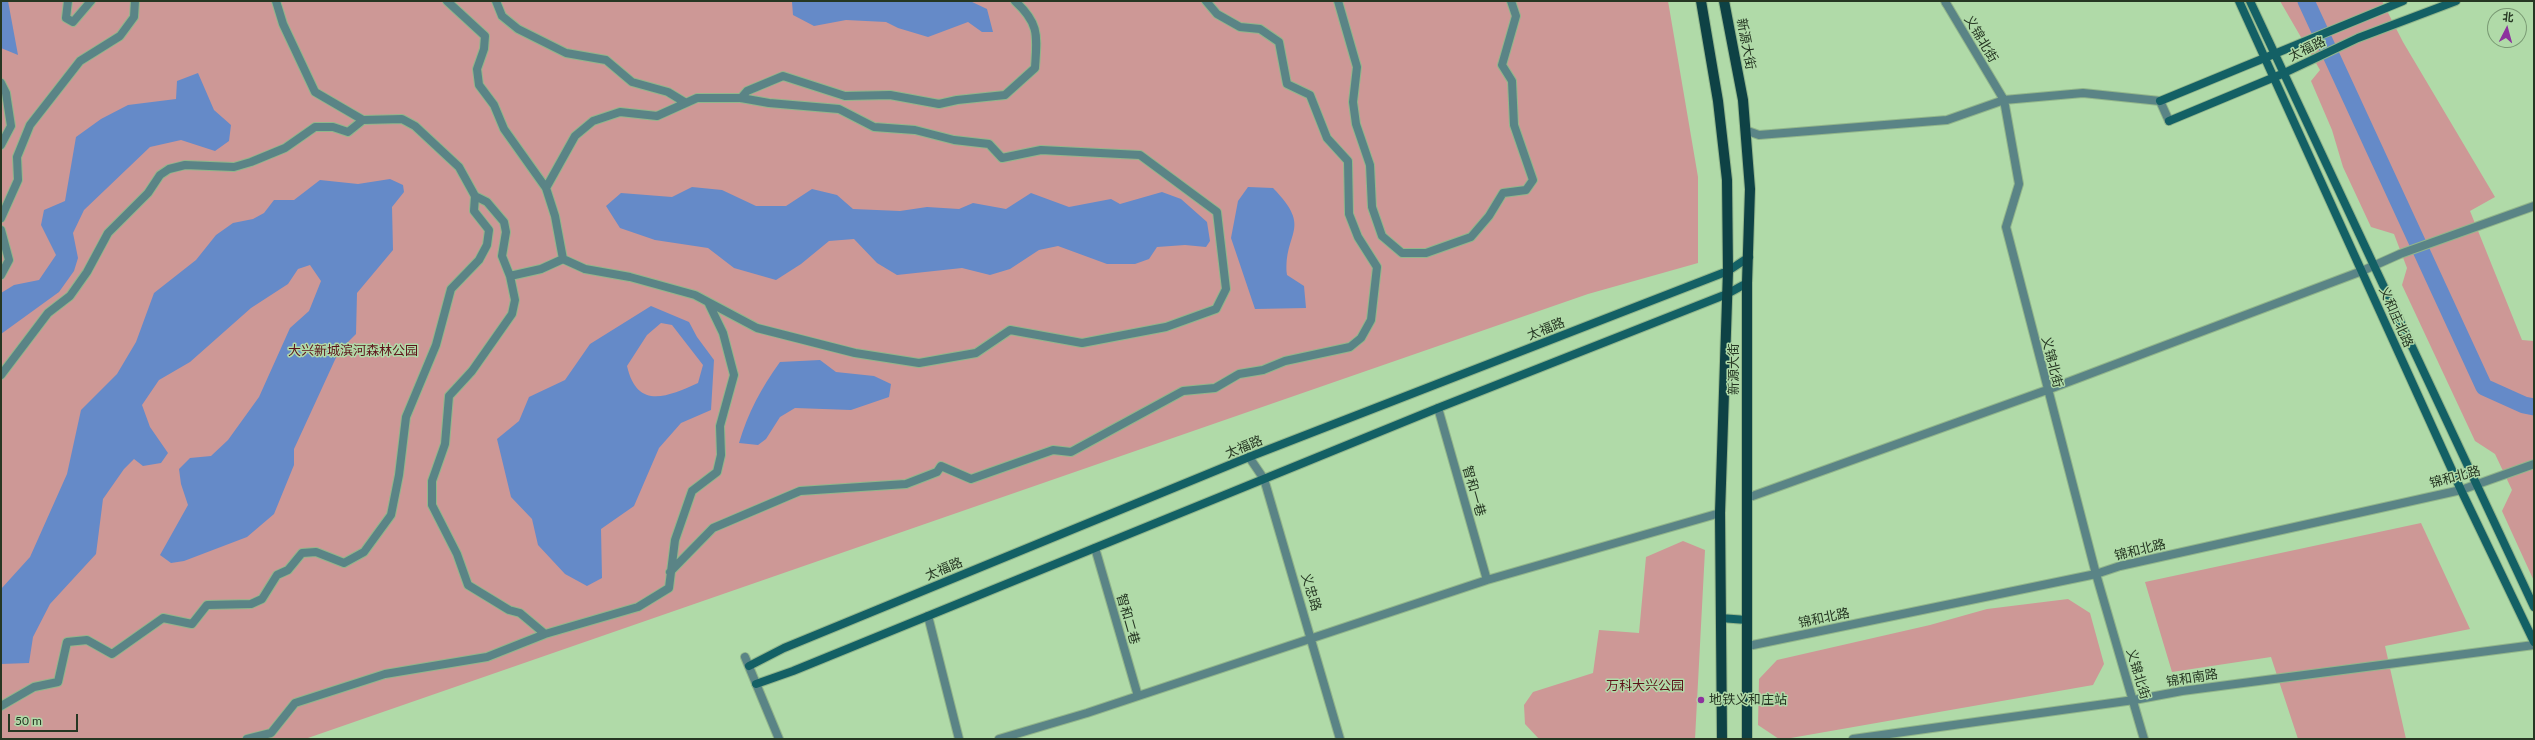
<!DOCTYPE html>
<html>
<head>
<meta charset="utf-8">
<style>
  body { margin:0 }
  #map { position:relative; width:2535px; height:740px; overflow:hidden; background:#b0daa8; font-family:Lato,"Noto Sans SC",sans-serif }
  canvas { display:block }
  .frame { position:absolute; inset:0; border:2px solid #263723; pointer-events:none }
  .north { position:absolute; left:2487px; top:8px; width:40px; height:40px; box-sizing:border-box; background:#b0daa8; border:1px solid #799973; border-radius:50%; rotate:6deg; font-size:11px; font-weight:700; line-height:16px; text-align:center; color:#263723 }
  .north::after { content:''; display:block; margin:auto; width:14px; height:18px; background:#8d329e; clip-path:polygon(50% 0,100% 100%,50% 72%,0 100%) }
  .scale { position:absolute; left:8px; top:714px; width:70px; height:18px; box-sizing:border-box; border:2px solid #263723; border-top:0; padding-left:5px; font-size:12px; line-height:14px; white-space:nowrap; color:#263723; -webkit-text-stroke:3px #b0daa8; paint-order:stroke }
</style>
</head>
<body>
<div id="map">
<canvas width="2535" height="740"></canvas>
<div class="frame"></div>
<div class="north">北</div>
<div class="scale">50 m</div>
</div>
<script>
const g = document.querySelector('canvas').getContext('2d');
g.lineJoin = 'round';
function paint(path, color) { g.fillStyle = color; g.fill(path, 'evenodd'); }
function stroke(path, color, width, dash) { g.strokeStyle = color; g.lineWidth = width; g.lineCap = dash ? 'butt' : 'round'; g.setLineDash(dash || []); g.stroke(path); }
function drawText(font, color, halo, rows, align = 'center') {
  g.font = font + ' Lato,"Noto Sans SC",sans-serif'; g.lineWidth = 3; g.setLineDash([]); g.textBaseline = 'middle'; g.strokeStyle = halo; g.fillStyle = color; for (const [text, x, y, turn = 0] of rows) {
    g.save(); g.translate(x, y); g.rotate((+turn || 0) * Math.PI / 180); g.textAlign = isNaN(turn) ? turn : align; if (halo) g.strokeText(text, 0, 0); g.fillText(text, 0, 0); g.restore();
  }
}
const green = new Path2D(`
  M1,1H1668L1698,177V263L1588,294L305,739H1Z
  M2280,1H2382L2403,42L2495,197L2470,211L2522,340L2534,341V581L2502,511L2512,490L2495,454L2475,441L2402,285L2407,268L2394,234L2371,227L2343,167L2332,130L2311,81L2320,70Z
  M2421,523L2470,629L2385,646L2406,739H2298L2271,657L2172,672L2145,582Z
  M1683,541L1705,550L1695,739H1539L1525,724L1524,705L1533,692L1593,673L1599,630L1639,633L1646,557Z
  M2068,599L2090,613L2104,664L2093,685L1785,739H1779L1758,725L1759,679L1777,660L1930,625L1987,609Z`);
const water = new Path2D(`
  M1,1H8L18,55L1,48Z
  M970,1L987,9L993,32H982L968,22L928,37L898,28L886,22L846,20L814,26L793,15L792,2Z
  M198,73L214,110L231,125L229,141L215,151L181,140L150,147L84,210L73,233L78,258L74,271L59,292L1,334V293L14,285L39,280L56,255L41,225L44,210L65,201L76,137L101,119L128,105L176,99L177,81Z
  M390,179L403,185L404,192L392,207L393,250L357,293L356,334L339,351L317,399L294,449V465L274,514L247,537L184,561L171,563L160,555L188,505L181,484L179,469L190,458L211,456L228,440L259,397L290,328L309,311L321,281L310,265L298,269L288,284L251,308L190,362L159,380L142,405L150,427L168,453L161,463L143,466L134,459L124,469L103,499L96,554L50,604L33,637L29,663L1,664V589L30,557L67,474L81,410L117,374L136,342L154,293L196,260L216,235L233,223L253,219L264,213L274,200H294L320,180L358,184Z
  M692,187L722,190L756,206H786L812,189L837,195L853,209L900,211L927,207L959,209L973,203L1006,209L1031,193L1069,207L1111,199L1120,204L1162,192L1181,199L1207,222L1210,241L1206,247L1185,245L1157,247L1149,259L1135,264H1107L1058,246L1039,250L1010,269L990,275L962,268L897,275L877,263L854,239L829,241L801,264L776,280L734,268L708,248L655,240L620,228L606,206L621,193L672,197Z
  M1248,187L1273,188C1314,230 1283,231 1287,275L1304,286L1306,308L1255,309L1231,238L1238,201Z
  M651,306L689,322L697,337L714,360L711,410L681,423L659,448L634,506L601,529L602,578L587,586L565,574L538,545L532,519L511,497L497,439L519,421L529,397L565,380L590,344ZM661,323L672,325L703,365L698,383C667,397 637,410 627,366L647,335Z
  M820,360L836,372L874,376L891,384L889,397L851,410L795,408L780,417L766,439L758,445L739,443C748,413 761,388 780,362Z`);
const river = new Path2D(`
  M2306,1L2484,387L2524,405L2534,407`);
const minor = new Path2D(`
  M68,1L66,18L73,22L91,1
  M447,1L485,36L484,49L477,69L479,85L494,105L504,129L546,188L555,216L563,259
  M496,1L502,16L518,29L566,53L606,60L632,82L668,92L686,103
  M1338,1L1357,67L1353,102L1356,124L1370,165L1372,207L1382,236L1402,253H1426L1471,237L1489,216L1503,193L1526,190L1533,180L1514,125L1512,81L1502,65L1516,16L1511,1
  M1946,3L2004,100L2019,184L2006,227L2096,574L2144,739
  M1,83L6,93L11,126L1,145
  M741,98L747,91L783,76L845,96L890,95L939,104L957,100L1005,95L1035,68C1037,36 1040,24 1015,1
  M1745,130L1759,135L1947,120L2004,100L2083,93L2160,101L2169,121
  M546,188L575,136L593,121L620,112L657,116L697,98H741L769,103L839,109L874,127L915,130L954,140L989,144L1002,158L1041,150L1140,155L1217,212L1226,289L1216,309L1166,327L1082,343L1010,330L976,353L919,363L855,353L757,328L695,295L630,277L585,269L563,259L541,269L510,276L515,300L512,314L472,371L449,396L445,444L432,481V505L457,554L468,585L509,610L520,613L545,634L638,607L669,588L675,540L692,491L717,472L721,455L720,426L734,375L723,333L709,304
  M475,196L487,202L504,222L506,232L502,256L510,276
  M1,218L18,180L17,157L30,125L80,61L120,36L134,17L135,1
  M1,230L9,260L1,275
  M1,375L48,313L70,296L87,272L108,233L148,193L160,175L169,169L185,165L234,167L251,162L285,148L315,127H333L348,132L363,120
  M1747,498L2047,390L2362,271
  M670,572L713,528L800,491L906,484L937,472L941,466L971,479L1053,450L1071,452L1183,391L1215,388L1239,374L1263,370L1285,361L1350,347L1361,338L1371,320L1377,267L1358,237L1349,214L1348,161L1327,138L1310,95L1287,84L1279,42L1260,29L1240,27L1217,14L1206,1
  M1748,646L2096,574L2120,566L2461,490L2534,464
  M745,657L779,739
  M1,706L34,687L58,682L67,642L87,640L112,654L163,618L192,624L207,605L251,604L262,599L277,575L288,570L302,553L316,552L344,563L364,552L391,515L399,475L406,417L436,345L451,289L479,260L487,245L489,230L474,211L475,196L459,167L415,126L402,119L363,120L315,92L283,24L276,1
  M247,739L271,733L295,703L385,674L487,657L545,634
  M1853,739L2134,700L2182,691L2534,645`);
const tertiary = new Path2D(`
  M1945,1L1946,3
  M2362,271L2400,254L2534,206
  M1438,408L1487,580
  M1249,457L1264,479L1340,739
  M1095,548L1138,696
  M928,616L959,739
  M999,739L1087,713L1487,580L1720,513`);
const secondary = new Path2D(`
  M2239,1L2461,490L2534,642
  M2250,1L2534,607
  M2160,101L2403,1
  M2169,121L2282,74L2358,38L2456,1
  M1720,618L1747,620
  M749,666L784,648L1249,457L1728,271L1749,257
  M756,684L793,671L1438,408L1727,294L1747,283`);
const primary = new Path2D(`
  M1701,1L1718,101L1727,180L1728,271L1720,513L1722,739
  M1724,1L1743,100L1750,189L1747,283V739`);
const markers = [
  [1701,700,4,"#8d329e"]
];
const streetNames = [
  ["义锦北街",1981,39,59],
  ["新源大街",1746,44,79],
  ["太福路",2307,49,-26],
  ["义和庄北路",2396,317,66],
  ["太福路",1546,329,-21],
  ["义锦北街",2052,362,76],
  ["新源大街",1734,369,-90],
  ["太福路",1244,447,-22],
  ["锦和北路",2455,477,-15],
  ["智和一巷",1474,491,74],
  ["锦和北路",2140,550,-14],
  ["太福路",944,569,-22],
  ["义忠路",1311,592,73],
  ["锦和北路",1824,618,-12],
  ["智和二巷",1128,619,74],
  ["义锦北街",2138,674,73],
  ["锦和南路",2192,678,-9]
];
const parkNames = [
  ["大兴新城滨河森林公园",353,351],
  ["万科大兴公园",1645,686]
];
const poiNames = [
  ["地铁义和庄站",1709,700]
];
paint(green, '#cd9896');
paint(water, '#658ac8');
stroke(river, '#658ac8', 17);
stroke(minor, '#92b68b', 10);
stroke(tertiary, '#92b68b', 10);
stroke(secondary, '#92b68b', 10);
stroke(primary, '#92b68b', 12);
stroke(minor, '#5a8486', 8);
stroke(tertiary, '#5a8486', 8);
stroke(secondary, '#136065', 8);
stroke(primary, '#0e4245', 10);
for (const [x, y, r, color] of markers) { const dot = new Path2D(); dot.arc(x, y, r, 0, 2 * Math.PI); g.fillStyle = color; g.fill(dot); stroke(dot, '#b0daa8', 1.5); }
drawText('13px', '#263723', '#b0daa8', streetNames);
drawText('13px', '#5d1219', '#b0daa8', parkNames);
drawText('13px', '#263723', '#b0daa8', poiNames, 'left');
</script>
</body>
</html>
